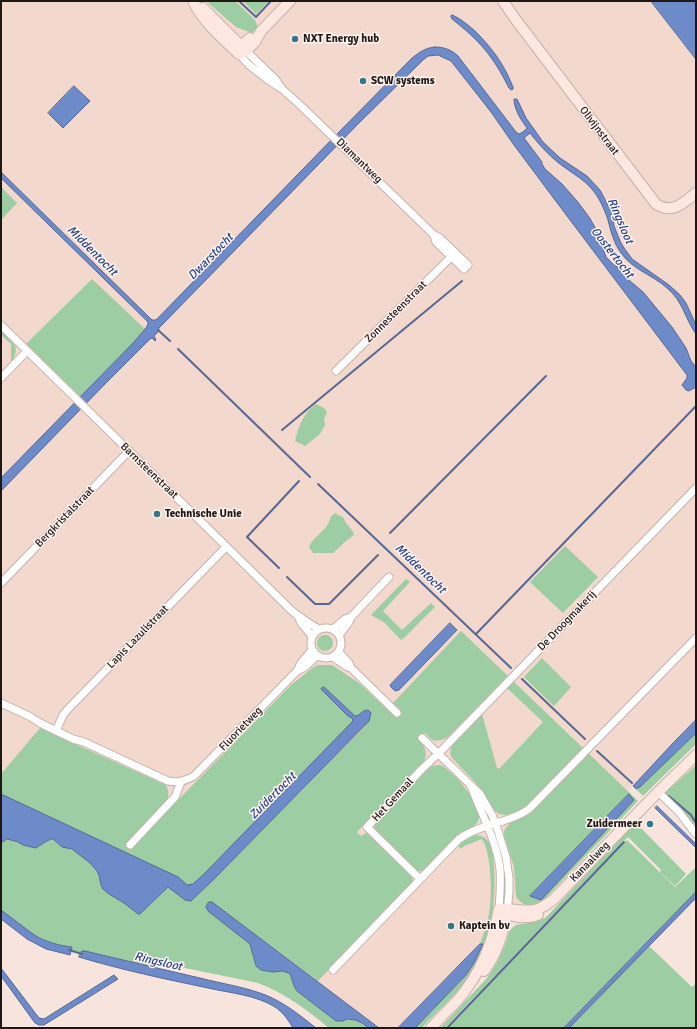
<!DOCTYPE html>
<html>
<head>
<meta charset="utf-8">
<style>
  body { margin:0 }
  #map { position:relative; width:697px; height:1029px; overflow:hidden; background:#f7e4dd; font-family:Signika,sans-serif }
  canvas { display:block }
  .frame { position:absolute; inset:0; border:2px solid #1e1815; pointer-events:none }
</style>
</head>
<body>
<div id="map">
<canvas width="697" height="1029"></canvas>
<div class="frame"></div>
</div>
<script>
const g = document.querySelector('canvas').getContext('2d');
g.lineJoin = 'round';
function paint(path, color) { g.fillStyle = color; g.fill(path, 'evenodd'); }
function stroke(path, color, width, dash) { g.strokeStyle = color; g.lineWidth = width; g.lineCap = dash ? 'butt' : 'round'; g.setLineDash(dash || []); g.stroke(path); }
function drawText(font, color, halo, rows, align = 'center') {
  g.font = font + ' Signika,sans-serif'; g.lineWidth = 3; g.setLineDash([]); g.textBaseline = 'middle'; g.strokeStyle = halo; g.fillStyle = color; for (const [text, x, y, turn = 0] of rows) {
    g.save(); g.translate(x, y); g.rotate((+turn || 0) * Math.PI / 180); g.textAlign = isNaN(turn) ? turn : align; if (halo) g.strokeText(text, 0, 0); g.fillText(text, 0, 0); g.restore();
  }
}
const built = new Path2D(`
  M1,1H696V720L642,776L530,896L483,944H480L398,1028H379L1,801Z`);
const green = new Path2D(`
  M206,1H235L255,20L258,28L252,33L236,27Z
  M243,1H269L256,14Z
  M1,187L17,203L1,220Z
  M92,279L145,329L134,342L81,397L26,344Z
  M1,330C11,340 22,346 12,361L11,360V344L1,335Z
  M316,404L324,408L327,412L324,419L325,425L320,434L305,446L295,441C299,425 303,414 316,404Z
  M335,513L344,518C345,525 353,528 354,535L346,541L333,553H313L309,547C313,537 323,533 328,524C331,518 329,518 335,513Z
  M565,546L598,577L563,613L530,582Z
  M406,579L410,582L383,611L402,630L431,603L435,607L404,638L401,640L385,623L371,615Z
  M461,631L508,676L449,736C445,739 438,742 433,740C430,739 427,735 425,733L419,740C425,747 428,752 424,762L357,832L361,836L366,833L368,834L412,877L413,882L318,981L212,902L208,911L250,944L256,966L261,970L273,972L282,971L289,973L291,976L294,986L297,991L336,1021C341,1022 344,1020 348,1019C356,1019 363,1024 369,1028H329C307,1010 285,993 258,983L151,961L149,960L147,966L85,951H82L81,954L71,951L72,947C60,946 46,942 36,936C24,928 14,917 1,910V843L7,839L18,842L23,845L31,847L36,848L45,842L51,839H53L60,845L77,852L90,863L99,875L101,885L138,914H140L168,887L185,900L191,901L214,879L365,726L369,721L371,713L368,710L358,715L355,716L324,687L322,689L348,716L352,718L354,721L204,874C199,878 193,887 186,884C183,882 180,879 178,877L1,794V774L40,728L166,785C169,792 169,795 167,802L126,844L131,848L292,684L314,667L318,665H332L359,683L393,715L400,709L393,703Z
  M317 643a8 8 0 1 1 16 0a8 8 0 1 1-16 0Z
  M542,658L571,687L554,706L524,677Z
  M513,681L583,748L524,808L517,812L506,815L499,814L494,810L476,783L453,759C448,753 451,747 455,741L482,714L497,768L499,769L543,722L507,688Z
  M696,733V744L643,796L636,789L640,787Z
  M588,753L638,801L637,802L546,898C536,906 522,909 516,896L514,867L504,835V832L505,829L510,823L530,813ZM629,794L634,800L541,900L530,896Z
  M439,765L443,766L459,780L474,800L480,816L478,821L476,824L472,828L460,833L456,838L426,868L421,871L417,872L375,832C374,828 374,826 376,822L427,769L432,766Z
  M696,765V830L664,794Z
  M637,821L642,825L640,827L686,874L675,886L660,872L661,870L628,837L445,1028H440L487,978L496,964L505,945L509,932L512,928L516,925L521,924L529,923L535,922L545,918L549,914Z
  M477,835C494,838 493,853 494,867C496,908 491,946 466,981C453,998 436,1012 422,1028H415L466,975L474,963L483,944H480C482,939 483,934 485,930C492,910 492,883 489,862C488,854 486,845 482,839L464,846L461,849L457,845C463,840 468,836 477,835Z
  M627,840L675,887L696,867V892L564,1028H448Z
  M649,946L692,987L696,983V1028H569Z`);
const water = new Path2D(`
  M651,1H696V59Z
  M452,15C460,18 468,25 475,31C492,48 504,64 513,87V89L511,90L509,88C493,56 480,41 452,19L451,17Z
  M435,47C444,47 452,50 458,56L516,132L519,134L523,132L527,128C521,120 514,109 514,99H517L526,118L543,142L560,158L587,176L600,190L612,213L614,226L620,241L624,248L632,259L669,285L680,295L686,303L696,325V334C685,319 683,301 667,288C653,275 633,270 621,253C614,243 611,232 608,220C604,208 599,197 591,188C584,180 575,175 567,169C552,159 541,147 530,133L524,138L542,162V164L545,169L562,184L577,201L589,217L596,229L606,257L613,264L620,269L630,281L643,292L672,327L686,348L691,361L696,367V387L689,391L686,390L682,385L687,378V375L558,204L514,145L491,112L451,61L438,55L428,56L423,60L358,124L159,328L158,332L154,336L156,340L155,341L152,338L150,339L105,384L1,491V478L134,342L146,328L148,324V322L1,178V172L152,320H156L338,133L412,58C420,52 425,48 435,47Z
  M74,86L90,101L63,128L48,113Z
  M450,623L457,630L399,690L395,691L390,686L391,684Z
  M324,687L355,716C360,716 362,710 368,710L371,713L369,721L214,879L191,901L185,900L168,887L140,914H138L124,903L109,894L103,889L101,885L99,875L96,870L90,863L72,849L62,847L53,839H51L45,842L36,848L31,847L23,845L18,842L7,839L1,843V794L178,877L187,885L193,884L204,874L353,721L352,718L348,716L321,689Z
  M696,720V733L640,787L636,789L633,786L634,785L674,742Z
  M629,794L634,800L541,900L530,896Z
  M657,806L696,844V848L655,808Z
  M696,892V898L569,1028H564Z
  M209,902H212L379,1028H369L362,1023L355,1020L347,1019L343,1021H336L297,991L294,986L291,976L289,973L282,971L273,972L261,970L256,966L250,944L208,911L206,907Z
  M1,910C13,918 24,928 36,936C46,942 61,946 72,947L70,955L46,949L27,939L1,919Z
  M480,944H483L474,963L466,975L415,1028H398Z
  M82,951H85C123,960 161,969 200,978C223,984 246,987 268,996C286,1004 301,1016 316,1028H293C288,1020 284,1013 275,1007C256,995 230,993 208,988C165,979 122,970 79,957Z
  M1,968L39,1018L44,1019L114,975L118,979L44,1025H39L35,1023L1,976Z`);
const stream = new Path2D(`
  M239,1L256,17L271,1
  M158,330L170,341
  M178,349L310,477
  M282,430L462,281
  M318,484L511,668
  M390,533L546,376
  M279,568L247,537L299,481
  M287,577L315,604H329L378,555
  M476,634L696,406
  M522,679L585,739
  M597,751L632,783
  M669,796L691,815L696,823
  M69,950L82,954
  M447,1028L624,842`);
const street = new Path2D(`
  M282,89L276,80L241,46L239,54L249,65L268,80L282,89L299,104L434,235L440,238L468,265L464,269L436,242L434,235
  M1,325L292,611C300,618 310,623 318,629
  M336,371L454,254
  M1,378L27,351
  M1,583L129,451
  M298,616L301,623L312,636
  M311 643a15 15 0 1 1 30 0a15 15 0 1 1-30 0Z
  M333,629L345,619L351,617
  M339,635L349,622L351,617L389,577
  M339,652L349,663L351,668
  M333,657L346,666L351,668L397,713
  M297,671L301,663L312,650
  M1,703L29,716L40,723L73,739L84,742L168,781C178,783 185,781 194,776L297,671L305,667L317,656
  M56,731L63,715L68,709L226,547
  M422,738L480,794L492,815L498,831L506,857L509,878V891L507,914L499,909C500,896 501,882 500,869C496,839 481,813 471,786
  M658,792L678,811L696,834
  M130,845L175,797L181,782
  M420,879L367,827L421,770L439,753L696,488
  M333,970L459,839C472,830 488,825 503,821C512,818 521,815 529,809L696,638`);
const secondary = new Path2D(`
  M193,1C203,22 222,38 239,54L246,51L255,42L261,31L290,1
  M503,1L516,20L656,204C672,215 683,203 696,193
  M203,8L241,46L250,38
  M484,971C497,954 502,935 507,914C518,918 527,919 538,915
  M431,1028C439,1019 448,1010 457,1001C481,973 492,945 499,909C524,908 533,918 555,898L658,792L696,755`);
const markers = [
  [295,39,4,"#347788"],
  [363,81,4,"#347788"],
  [157,514,4,"#347788"],
  [650,824,4,"#347788"],
  [451,926,4,"#347788"]
];
const poiNames = [
  ["NXT Energy hub",303,39],
  ["SCW systems",371,81],
  ["Technische Unie",165,514],
  ["Zuidermeer",642,824,"right"],
  ["Kaptein bv",459,926]
];
const streetNames = [
  ["Olivijnstraat",599,131,53],
  ["Diamantweg",359,161,44],
  ["Zonnesteenstraat",396,312,-45],
  ["Barnsteenstraat",149,471,44],
  ["Bergkristalstraat",65,517,-46],
  ["De Droogmakerij",567,621,-46],
  ["Lapis Lazulistraat",138,637,-46],
  ["Fluorietweg",241,729,-46],
  ["Het Gemaal",393,800,-47],
  ["Kanaalweg",590,862,-46]
];
const waterNames = [
  ["Ringsloot",620,221,67],
  ["Middentocht",92,251,45],
  ["Oostertocht",612,253,52],
  ["Dwarstocht",211,257,-46],
  ["Middentocht",420,569,44],
  ["Zuidertocht",273,796,-45],
  ["Ringsloot",158,962,13]
];
paint(built, '#f3d8cd');
paint(green, '#9dcda3');
paint(water, '#6e8bc9');
stroke(water, '#566893', 1);
stroke(stream, '#566893', 2);
stroke(street, '#c5b2ac', 9);
stroke(secondary, '#c5b2ac', 12);
stroke(street, '#fff', 7);
stroke(secondary, '#fde7e0', 10);
for (const [x, y, r, color] of markers) { const dot = new Path2D(); dot.arc(x, y, r, 0, 2 * Math.PI); g.fillStyle = color; g.fill(dot); stroke(dot, '#fff3ef', 1.5); }
drawText('bold 11px', '#1e1815', '#fff3ef', poiNames, 'left');
drawText('11px', '#1e1815', '#fff3ef', streetNames);
drawText('italic 12px', '#24428e', '#fff3ef', waterNames);
</script>
</body>
</html>
